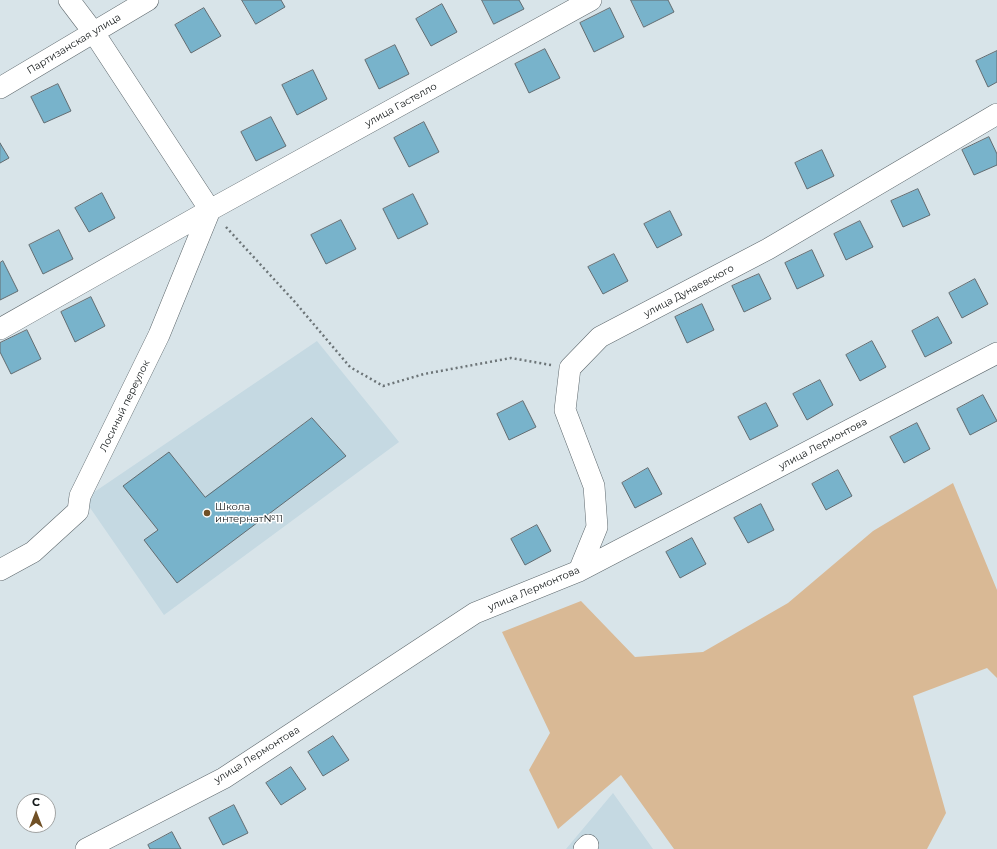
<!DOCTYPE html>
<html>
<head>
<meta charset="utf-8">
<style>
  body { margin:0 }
  #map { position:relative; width:997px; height:849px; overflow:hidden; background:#d8e4e9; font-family:Montserrat,sans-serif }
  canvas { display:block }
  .north { position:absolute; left:16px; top:793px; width:40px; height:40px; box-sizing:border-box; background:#fff; border:1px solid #a1a3a3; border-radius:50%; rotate:0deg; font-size:11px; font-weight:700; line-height:16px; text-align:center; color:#131819 }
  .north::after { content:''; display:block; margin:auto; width:14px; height:18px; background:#705026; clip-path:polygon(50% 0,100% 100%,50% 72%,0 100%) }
</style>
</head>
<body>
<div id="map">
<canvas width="997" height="849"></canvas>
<div class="north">С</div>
</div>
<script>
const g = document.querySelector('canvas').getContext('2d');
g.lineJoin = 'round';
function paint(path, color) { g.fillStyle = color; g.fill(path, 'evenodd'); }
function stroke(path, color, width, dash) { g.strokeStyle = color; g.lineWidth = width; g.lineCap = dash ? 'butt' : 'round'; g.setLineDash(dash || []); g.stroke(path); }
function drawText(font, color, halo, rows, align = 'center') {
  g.font = font + ' Montserrat,sans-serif'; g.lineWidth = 3; g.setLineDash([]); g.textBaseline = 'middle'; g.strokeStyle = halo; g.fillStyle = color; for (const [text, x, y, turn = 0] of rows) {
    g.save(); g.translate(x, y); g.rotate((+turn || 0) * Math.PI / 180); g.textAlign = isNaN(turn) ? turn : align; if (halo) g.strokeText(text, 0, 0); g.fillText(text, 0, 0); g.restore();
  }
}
const built = new Path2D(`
  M317,341L399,442L164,615L84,499Z
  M613,793L653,849H566Z`);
const green = new Path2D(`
  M953,483L997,590V678L987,668L913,696L946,813L927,849H674L621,775L558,829L529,770L550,733L502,632L581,601L635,657L703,652L788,603L873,531Z`);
const building = new Path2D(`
  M242,0H281L285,7L256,24Z
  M482,0H519L524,9L494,24Z
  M631,0H668L674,12L644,27Z
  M442,4L457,32L431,46L416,19Z
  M204,8L221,36L191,53L175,25Z
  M610,8L624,37L594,52L580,23Z
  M395,45L409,74L379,89L365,60Z
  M545,49L560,78L529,93L515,64Z
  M997,51V82L988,87L976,61Z
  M313,70L327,99L297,115L282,85Z
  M58,84L71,111L44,123L31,97Z
  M271,117L286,146L256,161L241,132Z
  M424,122L439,152L409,167L394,138Z
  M989,137L997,154V165L974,175L962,150Z
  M0,143L9,158L0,163Z
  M822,150L834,176L807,189L795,163Z
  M918,189L930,215L903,227L891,201Z
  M102,193L115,218L89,232L75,208Z
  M413,194L428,224L398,239L383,209Z
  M670,211L682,235L657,248L644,224Z
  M341,220L356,249L326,264L311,235Z
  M860,221L873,247L846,260L834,234Z
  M59,230L73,259L43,274L29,245Z
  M812,250L824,276L797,289L785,263Z
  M614,254L628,281L603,294L588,267Z
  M3,261L18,291L0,300V263Z
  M759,274L771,299L744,312L732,286Z
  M975,279L988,304L962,318L949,293Z
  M91,297L105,326L75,342L61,312Z
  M702,304L714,330L687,343L675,317Z
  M938,317L952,343L925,357L912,331Z
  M27,330L41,359L11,374L0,352V343Z
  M872,341L886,367L860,381L846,355Z
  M820,380L833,405L807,420L793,394Z
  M983,395L997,421L970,435L957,409Z
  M523,401L536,427L509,440L497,414Z
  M766,403L778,426L750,440L738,417Z
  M312,418L346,456L177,583L144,540L158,530L123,486L169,452L205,497Z
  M917,423L930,449L904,463L890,437Z
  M648,468L662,494L635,508L622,483Z
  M838,470L852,496L826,510L812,484Z
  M761,504L774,530L748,543L734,518Z
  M537,525L551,551L525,565L511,539Z
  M692,538L706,564L680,578L666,552Z
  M333,736L349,760L323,776L308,752Z
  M291,767L306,789L281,805L266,783Z
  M234,805L248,833L223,845L209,818Z
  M172,832L181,849H150L148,845Z`);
const path = new Path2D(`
  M226,227L294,301L350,367L383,386L424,374L511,358L551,365`);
const minor = new Path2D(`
  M69,0L94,33L210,210
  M0,88L148,0
  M0,329L210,210L591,0
  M0,570L33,552L78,511L80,496L159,335L210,210
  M579,571L597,527L594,486L565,410L570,368L600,337L768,249L997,114
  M86,849L224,778L475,613L579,571L997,353
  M584,849L588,845`);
const markers = [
  [207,513,4,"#705026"]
];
const streetNames = [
  ["Партизанская улица",74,44,-31],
  ["улица Гастелло",401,105,-29],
  ["улица Дунаевского",689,291,-28],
  ["Лосиный переулок",125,406,-64],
  ["улица Лермонтова",823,444,-28],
  ["улица Лермонтова",534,589,-23],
  ["улица Лермонтова",257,755,-32]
];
const poiNames = [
  ["Школа",215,507],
  ["интернат№11",215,519]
];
paint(built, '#c5d9e2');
paint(green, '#d9b995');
paint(building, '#78b3cb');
stroke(building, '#626c71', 1);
stroke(minor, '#5e686d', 22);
stroke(path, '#6c7477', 2.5, [2, 3]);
stroke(minor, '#fff', 21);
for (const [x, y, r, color] of markers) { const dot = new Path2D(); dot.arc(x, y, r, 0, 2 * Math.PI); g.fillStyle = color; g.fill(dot); stroke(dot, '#fff', 1.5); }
drawText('10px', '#131819', '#fff', streetNames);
drawText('10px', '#131819', '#fff', poiNames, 'left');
</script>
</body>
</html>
